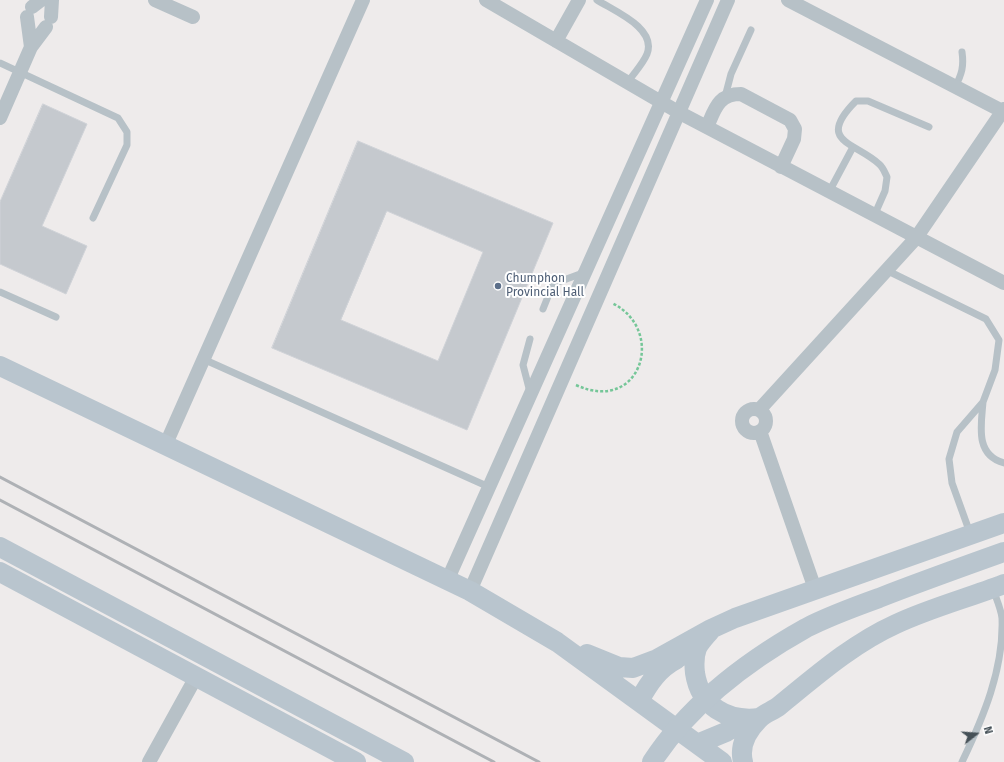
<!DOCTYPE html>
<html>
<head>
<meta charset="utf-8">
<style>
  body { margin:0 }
  #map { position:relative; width:1004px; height:762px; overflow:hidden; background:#eeebeb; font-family:"Fira Sans",sans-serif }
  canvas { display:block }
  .north { position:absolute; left:956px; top:714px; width:40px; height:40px; -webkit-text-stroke:3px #fff; paint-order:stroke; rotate:73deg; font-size:11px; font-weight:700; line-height:16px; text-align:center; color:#455057 }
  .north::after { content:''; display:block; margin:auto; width:14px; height:18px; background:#455057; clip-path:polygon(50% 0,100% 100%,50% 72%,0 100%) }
</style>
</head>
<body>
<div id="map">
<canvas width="1004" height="762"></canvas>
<div class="north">N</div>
</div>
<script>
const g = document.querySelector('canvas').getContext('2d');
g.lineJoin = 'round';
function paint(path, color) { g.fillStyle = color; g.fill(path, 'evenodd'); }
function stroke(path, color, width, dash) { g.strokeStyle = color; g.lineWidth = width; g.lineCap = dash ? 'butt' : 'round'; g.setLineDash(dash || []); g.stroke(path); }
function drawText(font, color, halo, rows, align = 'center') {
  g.font = font + ' "Fira Sans",sans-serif'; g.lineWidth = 4; g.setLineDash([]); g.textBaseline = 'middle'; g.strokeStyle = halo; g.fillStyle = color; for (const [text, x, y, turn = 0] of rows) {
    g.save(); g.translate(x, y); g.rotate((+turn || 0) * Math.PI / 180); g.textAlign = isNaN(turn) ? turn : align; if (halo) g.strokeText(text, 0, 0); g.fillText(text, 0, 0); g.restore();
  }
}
const building = new Path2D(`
  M43,104L87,124L42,226L87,246L66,294L0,264V202Z
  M358,141L553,223L467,430L272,348ZM387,211L483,252L438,361L341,320Z`);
const path = new Path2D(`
  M576,385C641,415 667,330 612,303`);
const lane = new Path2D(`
  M597,0C614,11 657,28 647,54C643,64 633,74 628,82
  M0,63L118,118L127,132V145L93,218
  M955,87C962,74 964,66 962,52
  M725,97L731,74L751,30
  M829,192L853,147
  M874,216L885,191L887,177C885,173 883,167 879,164C855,142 815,142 856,101H868L929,127
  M888,271L986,319L999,340L995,370L983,402L957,432L949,459L952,483L970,533
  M0,292L56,317
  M543,309L553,284L580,274L584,270
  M530,339L523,365L530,392
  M203,359L489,487
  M983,402C981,426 975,455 1004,463
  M962,762C983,718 1004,669 1002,618C1001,609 996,598 993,589`);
const street = new Path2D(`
  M155,0L193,17
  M486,0L680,113L1004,283
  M788,0L1004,112
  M32,7L41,0
  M27,17L31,47
  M51,17L52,0
  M556,41L579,0
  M0,118L31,47L46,27
  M707,127C715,109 718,94 741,94L790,120L795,129L794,139L781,167
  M742 421a12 12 0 1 1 24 0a12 12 0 1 1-24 0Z
  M759,410L916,238L1004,109
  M760,431L815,589
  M165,446L363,0
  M447,581L707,0
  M470,591L728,0
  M149,762L196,677`);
const secondary = new Path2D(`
  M0,366L470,591L557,642L722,762
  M0,547L404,762
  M0,572L356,762
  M710,631C706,636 700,642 697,648C694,656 694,664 695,673C700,706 727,722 759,718
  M587,654L619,667L633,668L657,659L711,629L735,618L1004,523
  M639,701C649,683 658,669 677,659
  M697,744L726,732L747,719
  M743,762C739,746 747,731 759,719C764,713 773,711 779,706C816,676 852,644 896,624C930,608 968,598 1004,584`);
const rail = new Path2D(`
  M0,477L539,762
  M0,500L494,762`);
const secondaryBridge = new Path2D(`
  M652,762C689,705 747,661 806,628C829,616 854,607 879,598C920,582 962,567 1004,552`);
const markers = [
  [498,286,4,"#5c6f8a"]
];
const serviceNames = [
  ["Chumphon",506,279],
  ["Provincial Hall",506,293]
];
paint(building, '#c5c9ce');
stroke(building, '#cfd2d7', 1);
stroke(path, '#75c698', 2.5, [3, 2]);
stroke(lane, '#b7c1c7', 7);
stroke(street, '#b7c1c7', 14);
stroke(secondary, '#b9c5ce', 20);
stroke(rail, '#aeb1b5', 3);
stroke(secondaryBridge, '#b9c5ce', 20);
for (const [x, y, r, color] of markers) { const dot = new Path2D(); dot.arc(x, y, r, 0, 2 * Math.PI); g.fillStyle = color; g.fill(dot); stroke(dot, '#fff', 1.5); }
drawText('12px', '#4e5e75', '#fff', serviceNames, 'left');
</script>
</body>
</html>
